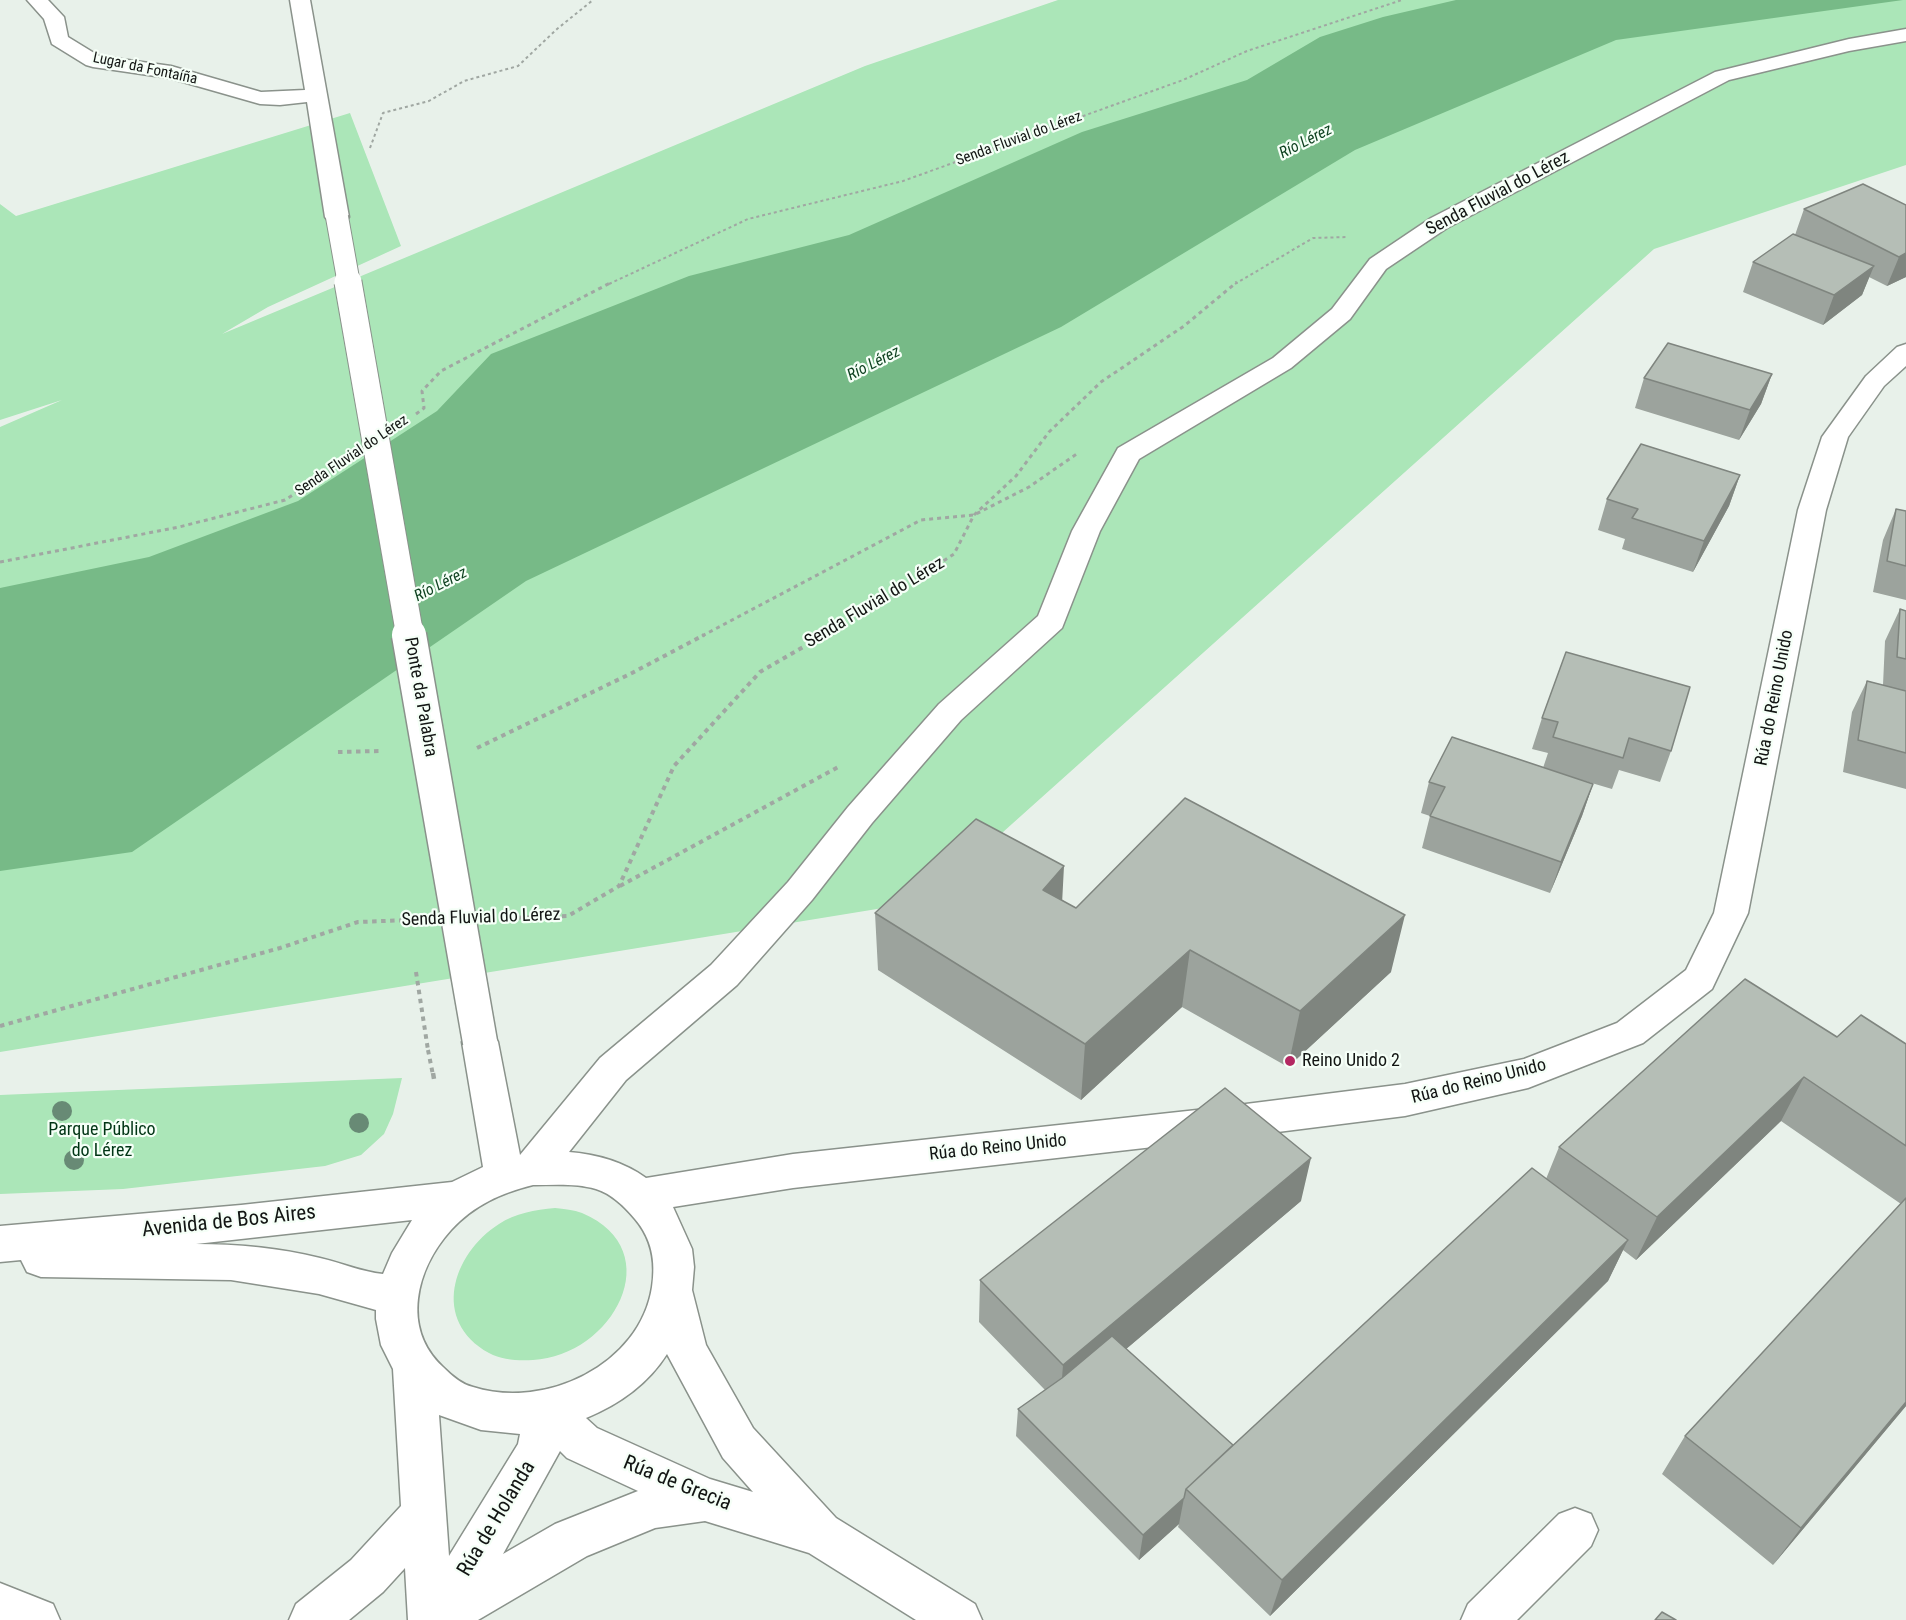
<!DOCTYPE html>
<html>
<head>
<meta charset="utf-8">
<style>
  body { margin:0 }
  canvas { display:block; background:#e8f1ea }
</style>
</head>
<body>
<canvas width="1906" height="1620"></canvas>
<script>
const g = document.querySelector('canvas').getContext('2d');
g.lineJoin = 'round';
function paint(path, color) { g.fillStyle = color; g.fill(path, 'evenodd'); }
function stroke(path, color, width, dash) { g.strokeStyle = color; g.lineWidth = width; g.lineCap = dash ? 'butt' : 'round'; g.setLineDash(dash || []); g.stroke(path); }
function drawText(font, color, halo, rows, align = 'center') {
  g.font = font + ' "Roboto Condensed",sans-serif'; g.lineWidth = 4.5; g.setLineDash([]); g.textBaseline = 'middle'; g.strokeStyle = halo; g.fillStyle = color; for (const [text, x, y, turn = 0] of rows) {
    g.save(); g.translate(x, y); g.rotate((+turn || 0) * Math.PI / 180); g.textAlign = isNaN(turn) ? turn : align; if (halo) g.strokeText(text, 0, 0); g.fillText(text, 0, 0); g.restore();
  }
}
const green = new Path2D(`
  M1058,0H1906V165L1654,249L926,901L0,1052V427L62,400L0,420V204L16,216L350,113L401,246L268,307L222,334L865,66Z
  M402,1078L393,1114L384,1134L361,1155L325,1166L123,1189L0,1194V1095Z
  M555,1208C564,1209 574,1210 582,1213C671,1251 612,1356 533,1360C519,1361 502,1360 489,1353C431,1321 452,1254 499,1224C515,1213 535,1210 555,1208Z`);
const water = new Path2D(`
  M1456,0H1903L1616,40L1355,150L1061,327L526,581L132,852L0,871V588L149,557L298,501L437,411L491,354L689,276L849,235L1082,132L1247,80L1320,37L1383,17Z`);
const pathFar3 = new Path2D(`
  M370,148L383,113L429,101L464,81L518,66L557,29L593,0
  M609,284L748,219L903,181L1183,80L1247,51L1402,0
  M1235,284L1313,238L1348,237`);
const pathFar2 = new Path2D(`
  M416,414L424,408L422,391L441,371L612,282
  M0,562L179,527L285,500L335,468
  M702,636L921,520L974,515L1029,487L1078,453
  M821,636L898,591L954,554L974,515L1016,476L1049,432L1101,382L1184,326L1237,282`);
const pathFar1 = new Path2D(`
  M477,748L632,673L704,635
  M338,752L380,751
  M620,886L840,766
  M508,918L568,916L619,886L674,766L760,672L824,635
  M0,1026L280,948L358,922L410,920
  M428,1050L433,1075`);
const path = new Path2D(`
  M433,1073L434,1079`);
const minor = new Path2D(`
  M27,0H48L64,17L68,37L99,56L171,66L261,92L305,90L290,0H310L349,217L345,222L337,224L329,222L325,217L307,102L280,105L260,104L169,78L93,67L86,65L52,44L44,19Z
  M1906,29V41L1849,51L1729,80L1447,228L1386,269L1350,319L1291,368L1139,459L1100,531L1062,628L961,720L872,823L812,900L737,985L626,1080L569,1152C596,1154 624,1162 646,1178L793,1154L1206,1109L1405,1084L1524,1059L1617,1023L1686,970L1714,913L1798,510L1822,437L1866,376L1897,347L1906,344V366L1884,386L1848,437L1826,510L1748,913L1712,989L1643,1043L1528,1088L1405,1116L1206,1141L793,1188L673,1207L692,1249L694,1267L692,1290L706,1345L753,1428L836,1518L975,1604L982,1620H916L809,1553L705,1521L655,1528L587,1556L478,1620H408L405,1568L383,1592L349,1620H289L296,1604L351,1560L401,1506L393,1369L381,1345L376,1319V1310L319,1294L231,1280L41,1277L27,1272L21,1260L0,1262V1226L241,1205L452,1182L483,1167L462,1042L467,1032L480,1027L493,1032L498,1042L520,1155L600,1058L711,965L788,882L848,807L939,704L1038,616L1072,531L1118,448L1273,358L1332,309L1370,259L1431,218L1715,72L1849,39ZM533,1185C554,1185 576,1183 596,1189C612,1194 625,1207 635,1219C652,1239 656,1261 652,1287C640,1365 545,1410 473,1387C461,1384 452,1376 443,1367C401,1328 416,1269 451,1230C474,1205 501,1193 533,1185ZM412,1220L392,1253L383,1274C362,1272 342,1263 320,1258C280,1248 237,1244 196,1244ZM667,1354L723,1458L753,1492L710,1479L597,1428L586,1418C618,1405 648,1384 667,1354ZM439,1415L481,1430L520,1434L518,1444L449,1556ZM560,1451L567,1458L638,1491L555,1524L503,1554Z
  M1575,1508L1591,1514L1598,1530L1591,1546L1517,1620H1461L1468,1604L1559,1514Z
  M0,1583L53,1604L60,1620H0Z`);
const pathBridge = new Path2D(`
  M416,972L428,1050`);
const minorBridgeFar2 = new Path2D(`
  M337,217L349,284`);
const minorBridgeFar1 = new Path2D(`
  M348,282L410,636`);
const minorBridge = new Path2D(`
  M409,635L480,1042`);
const trees = [
  [62,1111],
  [359,1123],
  [74,1160]
];
const wall = new Path2D(`
  M1906,205V277L1887,286L1869,277L1862,295L1823,325L1743,292L1753,262L1795,235L1804,209Z
  M1772,374L1761,404L1739,440L1635,408L1644,378Z
  M1740,475L1729,506L1693,572L1622,549L1625,539L1598,530L1607,499Z
  M1896,509L1906,511V600L1873,592L1883,540Z
  M1900,609L1906,611V789L1843,772L1852,712L1867,681L1883,685L1885,641Z
  M1566,652L1671,751L1660,782L1619,770L1612,789L1568,776L1593,784L1582,816L1550,893L1422,848L1430,816L1421,813L1429,782L1543,768L1548,753L1532,749L1542,718Z
  M1062,900L1076,908L1391,972L1288,1067L1182,1007L1081,1100L878,970L875,913Z
  M1837,1037L1906,1044V1406L1773,1565L1662,1474L1685,1436L1901,1204L1781,1121L1636,1260L1623,1250L1608,1281L1270,1616L1178,1527L1179,1524L1139,1560L1016,1436L1018,1409L1045,1390L979,1322L980,1280L1301,1201L1126,1349L1233,1445L1546,1179L1559,1147Z`);
const shadedWall = new Path2D(`
  M1906,253V277L1887,286L1899,257Z
  M1874,266L1862,295L1823,325L1834,295Z
  M1772,374L1761,404L1739,440L1750,410Z
  M1740,475L1729,506L1693,572L1704,541Z
  M1593,784L1582,816L1550,893L1561,862Z
  M1064,866L1061,923L1043,890Z
  M1405,915L1391,972L1288,1067L1300,1011Z
  M1190,950L1182,1007L1081,1100L1085,1044Z
  M1804,1077L1781,1121L1636,1260L1657,1217Z
  M1311,1158L1301,1201L1060,1405L1063,1365Z
  M1628,1240L1608,1281L1270,1616L1282,1580Z
  M1906,1402V1406L1773,1565L1801,1528Z
  M1184,1498L1179,1524L1139,1560L1143,1535Z`);
const building = new Path2D(`
  M1863,184L1906,205V253L1899,257L1804,209Z
  M1793,234L1874,266L1834,295L1753,262Z
  M1668,343L1772,374L1750,410L1644,378Z
  M1641,444L1740,475L1704,541L1632,518L1638,509L1607,499Z
  M1896,509L1906,511V566L1887,561Z
  M1900,609L1906,611V659L1897,657Z
  M1566,652L1690,687L1671,751L1629,738L1623,758L1553,737L1558,722L1542,718Z
  M1867,681L1906,691V753L1858,740Z
  M1452,737L1593,784L1561,862L1430,816L1445,787L1429,782Z
  M1185,798L1405,915L1300,1011L1190,950L1085,1044L875,913L976,819L1064,866L1043,890L1076,908Z
  M1745,979L1837,1037L1861,1015L1906,1044V1146L1804,1077L1657,1217L1559,1147Z
  M1225,1088L1311,1158L1063,1365L980,1280Z
  M1532,1168L1628,1240L1282,1580L1186,1489Z
  M1906,1198V1402L1801,1528L1685,1436Z
  M1112,1336L1233,1445L1186,1489L1184,1498L1143,1535L1018,1409L1062,1378Z
  M1662,1612L1676,1620H1655Z`);
const markers = [
  [1290,1061,6,"#b42862"]
];
const farStreetnames = [
  ["Lugar da Fontaíña",145,69,12],
  ["Senda Fluvial do Lérez",1019,139,-20],
  ["Senda Fluvial do Lérez",352,456,-34]
];
const farWaternames = [
  ["Río Lérez",1306,142,-27],
  ["Río Lérez",874,364,-27],
  ["Río Lérez",441,585,-27]
];
const streetNames = [
  ["Senda Fluvial do Lérez",1498,194,-28],
  ["Senda Fluvial do Lérez",875,603,-31],
  ["Ponte da Palabra",420,697,80],
  ["Rúa do Reino Unido",1775,698,-79],
  ["Senda Fluvial do Lérez",481,918,-2],
  ["Rúa do Reino Unido",1479,1082,-14],
  ["Rúa do Reino Unido",998,1148,-6]
];
const poiNames = [
  ["Reino Unido 2",1302,1061]
];
const parkNames = [
  ["Parque Público",102,1130],
  ["do Lérez",102,1151]
];
const nearStreetnames = [
  ["Avenida de Bos Aires",229,1222,-6],
  ["Rúa de Grecia",677,1484,22],
  ["Rúa de Holanda",497,1519,-59]
];
paint(green, '#abe6b8');
paint(water, '#77ba87');
stroke(minor, '#8a928b', 3);
stroke(pathFar3, '#a0a7a2', 2, [3, 3]);
stroke(pathFar2, '#a0a7a2', 3, [4, 4]);
stroke(pathFar1, '#a0a7a2', 4, [4.5, 4.5]);
stroke(path, '#a0a7a2', 4.5, [6, 6]);
paint(minor, '#fff');
stroke(minorBridgeFar2, '#8a928b', 24, []);
stroke(minorBridgeFar1, '#8a928b', 29, []);
stroke(minorBridge, '#8a928b', 37, []);
stroke(pathBridge, '#a0a7a2', 4, [4.5, 4.5]);
stroke(minorBridgeFar2, '#fff', 22);
stroke(minorBridgeFar1, '#fff', 27);
stroke(minorBridge, '#fff', 34);
g.fillStyle = '#688a75';
for (const [x, y] of trees) { g.beginPath(); g.arc(x, y, 10, 0, 2 * Math.PI); g.fill(); }
paint(wall, '#9ca39d');
paint(shadedWall, '#7f857f');
paint(building, '#b5beb6');
stroke(building, '#7f857f', 1.5);
for (const [x, y, r, color] of markers) { const dot = new Path2D(); dot.arc(x, y, r, 0, 2 * Math.PI); g.fillStyle = color; g.fill(dot); stroke(dot, '#f5fff7', 2); }
drawText('15px', '#121513', '#f5fff7', farStreetnames);
drawText('italic 16px', '#0f4221', '#f5fff7', farWaternames);
drawText('18px', '#121513', '#f5fff7', streetNames);
drawText('18px', '#121513', '#f5fff7', poiNames, 'left');
drawText('18px', '#003515', '#f5fff7', parkNames);
drawText('21px', '#121513', '#f5fff7', nearStreetnames);
</script>
</body>
</html>
